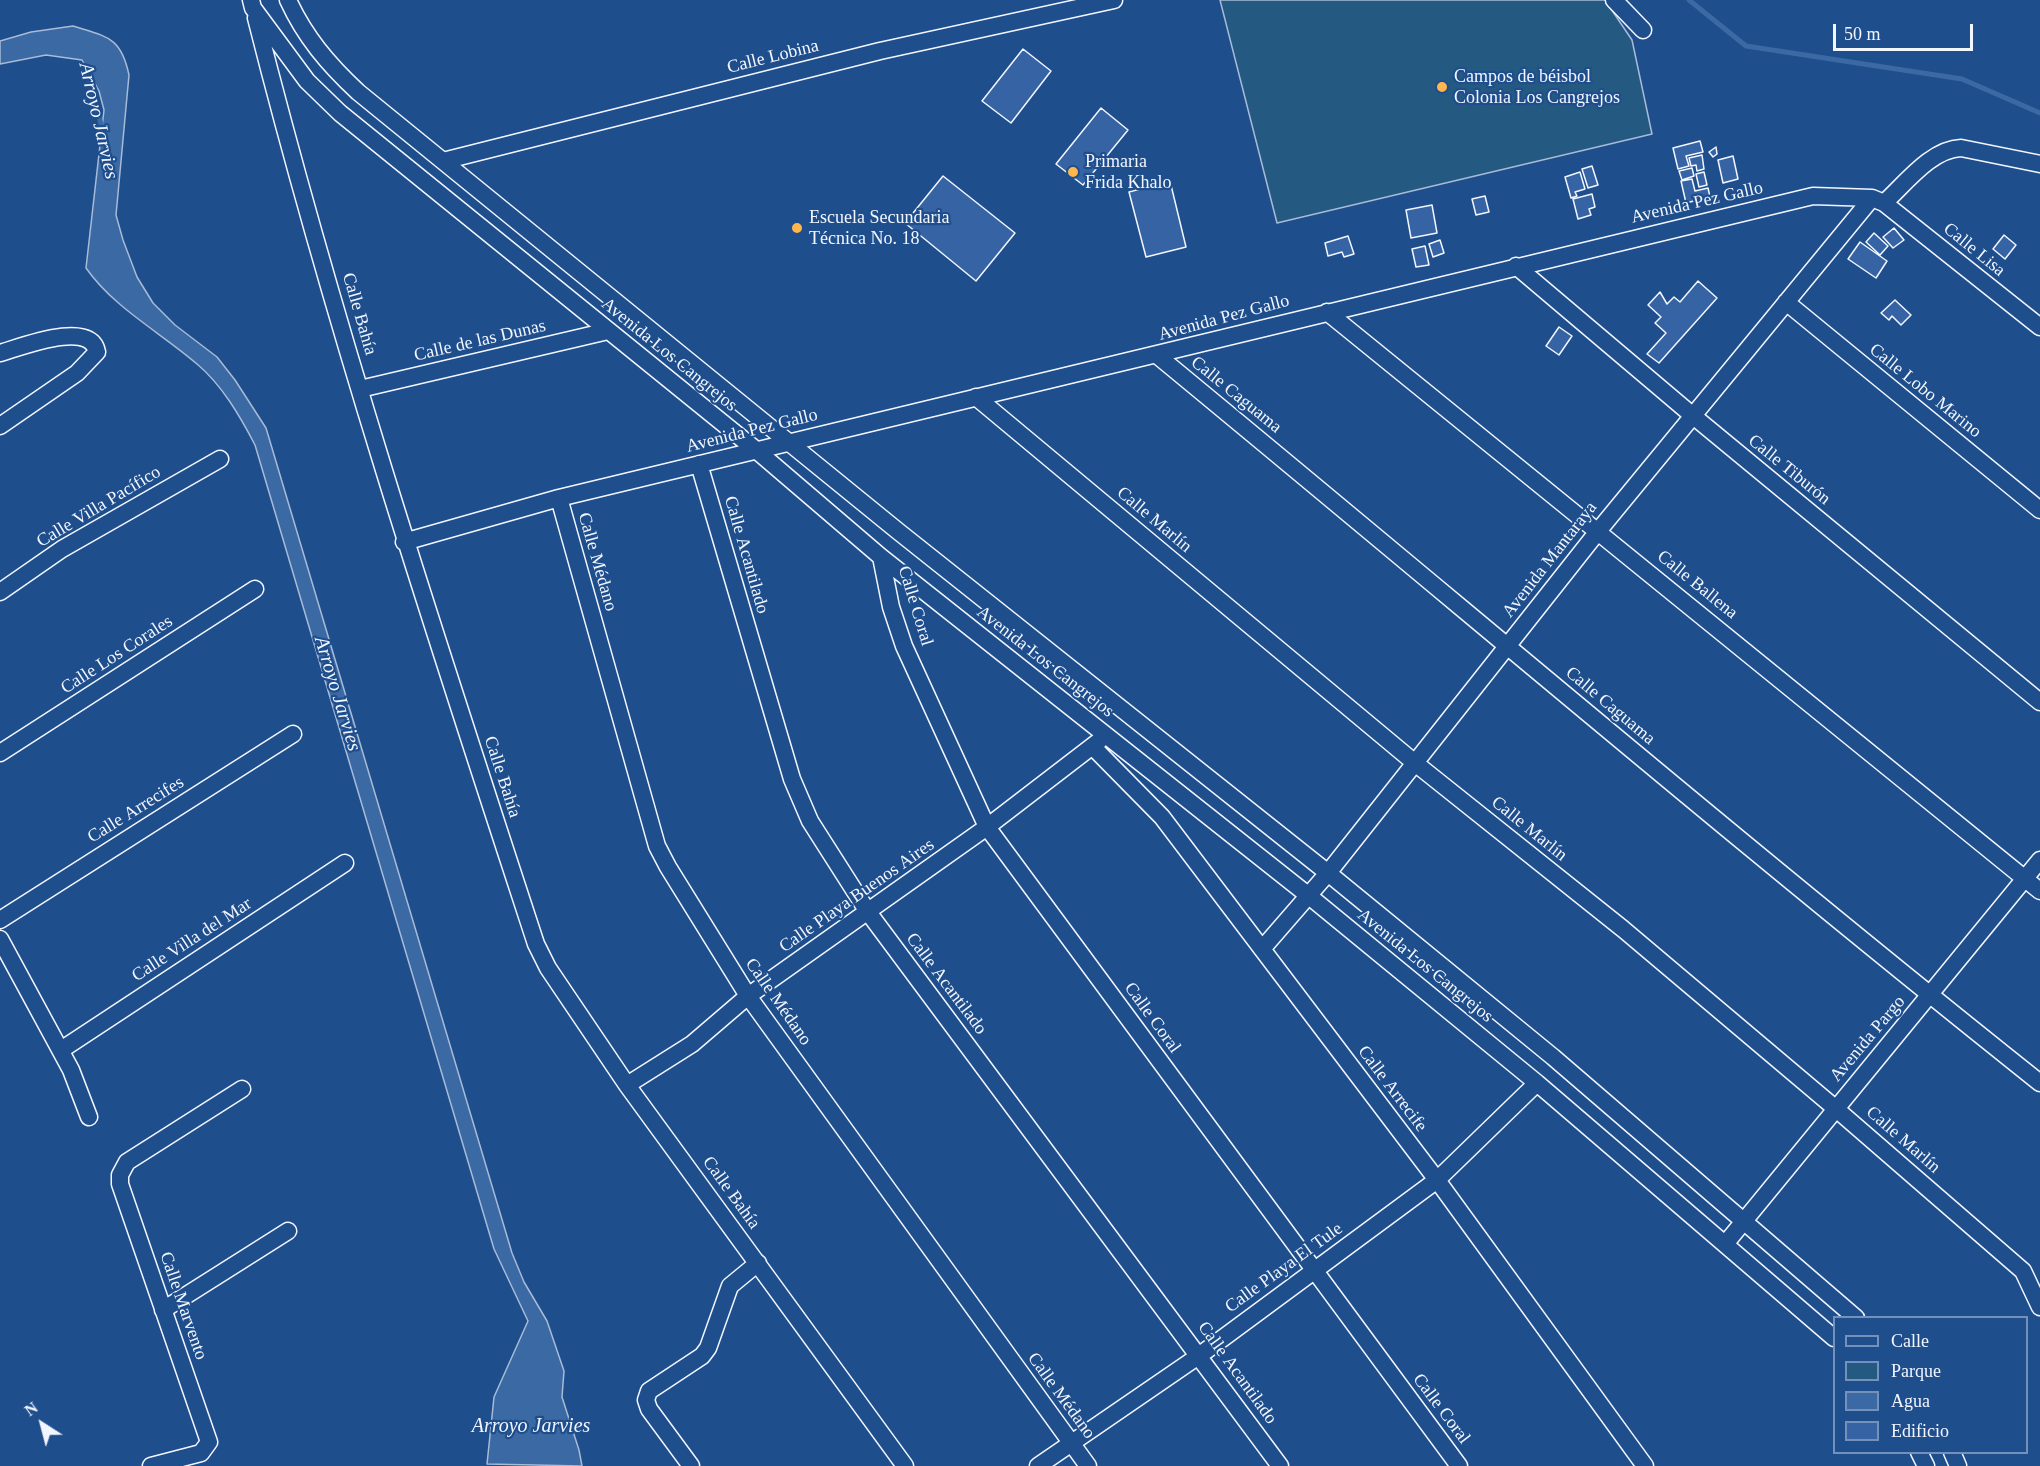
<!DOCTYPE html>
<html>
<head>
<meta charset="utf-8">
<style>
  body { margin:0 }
  #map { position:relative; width:2040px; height:1466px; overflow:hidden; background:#1f4e8c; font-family:Georgia,serif }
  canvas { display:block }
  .legend { position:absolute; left:1833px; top:1316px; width:195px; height:138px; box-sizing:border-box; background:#1f4e8c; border:2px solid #7391ba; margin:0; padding:8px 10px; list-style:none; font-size:18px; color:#f2f6ff }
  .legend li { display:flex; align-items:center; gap:12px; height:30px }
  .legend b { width:30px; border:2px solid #7391ba }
  .north { position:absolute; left:12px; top:1394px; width:60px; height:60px; -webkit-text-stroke:4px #1f4e8c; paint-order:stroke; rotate:324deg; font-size:16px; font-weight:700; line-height:24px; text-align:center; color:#f2f6ff }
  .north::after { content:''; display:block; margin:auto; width:21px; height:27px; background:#f2f6ff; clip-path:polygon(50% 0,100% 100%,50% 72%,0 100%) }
  .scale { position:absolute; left:1833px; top:24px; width:140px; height:27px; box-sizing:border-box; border:3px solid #f2f6ff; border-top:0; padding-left:8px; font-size:18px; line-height:21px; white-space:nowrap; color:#f2f6ff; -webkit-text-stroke:4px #1f4e8c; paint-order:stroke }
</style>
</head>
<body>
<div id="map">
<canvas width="2040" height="1466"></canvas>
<ul class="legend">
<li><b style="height:8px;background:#1f4e8c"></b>Calle</li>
<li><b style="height:16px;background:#245a82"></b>Parque</li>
<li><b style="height:16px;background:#3b69a3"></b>Agua</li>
<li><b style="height:16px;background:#3563a3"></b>Edificio</li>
</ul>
<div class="north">N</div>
<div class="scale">50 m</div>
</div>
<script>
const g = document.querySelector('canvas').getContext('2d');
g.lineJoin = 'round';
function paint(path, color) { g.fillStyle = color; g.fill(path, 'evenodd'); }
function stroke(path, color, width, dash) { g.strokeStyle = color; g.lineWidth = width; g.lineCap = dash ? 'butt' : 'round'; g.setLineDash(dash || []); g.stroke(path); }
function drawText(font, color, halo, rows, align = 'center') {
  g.font = font + ' Georgia,serif'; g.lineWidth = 4.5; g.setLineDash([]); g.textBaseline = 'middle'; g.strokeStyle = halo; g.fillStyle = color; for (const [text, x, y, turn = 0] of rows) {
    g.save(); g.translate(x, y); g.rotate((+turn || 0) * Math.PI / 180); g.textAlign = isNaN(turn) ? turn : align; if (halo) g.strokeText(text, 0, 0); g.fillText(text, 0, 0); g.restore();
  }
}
const green = new Path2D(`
  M1220,0H1605L1632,40L1652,134L1277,223Z`);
const water = new Path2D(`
  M73,26C108,37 121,37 129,75L116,215L123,240L137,277L153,303L175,325L217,357L235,380L266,428L512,1253L524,1282L547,1321L564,1371L562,1397L579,1450L582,1466L487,1464L494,1397L528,1321L494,1249L255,445C240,416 222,385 197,364C160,332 114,308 86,268L104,110L99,91L82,60L46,55L0,64V41L31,32Z`);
const stream = new Path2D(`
  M1689,0L1746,46L1962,79L2040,113
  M90,68C88,91 98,109 103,132`);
const building = new Path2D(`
  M1023,49L1051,71L1011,123L982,101Z
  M1101,108L1128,130L1083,185L1056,164Z
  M1700,141L1703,152L1686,156L1689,166L1678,169L1673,148Z
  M1716,147L1717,154L1713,157L1709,152Z
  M1702,155L1704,169L1697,171L1696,165L1691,166L1689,158Z
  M1733,156L1738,179L1723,183L1718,160Z
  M1592,166L1598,185L1588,188L1582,169Z
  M1692,168L1694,176L1682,180L1679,171Z
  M1580,172L1585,189L1575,192L1577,196L1571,198L1565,177Z
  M1704,172L1707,185L1699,187L1696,174Z
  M943,176L1015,233L976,281L905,223Z
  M1692,179L1695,191L1708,188L1710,197L1686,203L1681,181Z
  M1170,181L1186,247L1146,257L1129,192Z
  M1592,194L1595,207L1589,209L1591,215L1578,219L1573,199Z
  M1485,196L1489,212L1476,215L1472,199Z
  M1432,205L1437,233L1411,238L1406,210Z
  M1894,228L1904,240L1893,248L1883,237Z
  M1874,233L1888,246L1880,255L1866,242Z
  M2004,235L2016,245L2005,259L1993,249Z
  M1348,236L1354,254L1344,257L1342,252L1328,256L1325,243Z
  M1440,240L1444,253L1433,257L1429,244Z
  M1860,242L1887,261L1876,278L1848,259Z
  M1425,246L1429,265L1416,267L1412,249Z
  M1698,281L1717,298L1659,363L1647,354L1666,333L1655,323L1661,317L1648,305L1660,292L1667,304L1674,297L1680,302Z
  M1895,300L1911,315L1901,325L1892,316L1889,320L1881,313Z
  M1559,327L1572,336L1559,355L1546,346Z`);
const minor = new Path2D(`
  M251,0L253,8L307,81L340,113L756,450L881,557L1309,896L1537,1083L1834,1338
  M288,0C305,37 328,64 358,92L899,532L1328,873L1553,1057L1856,1318
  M1614,0L1643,30
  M256,18C335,331 436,638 536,944L548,968L627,1085L905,1466
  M443,161L880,51L1114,0
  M1884,203L2040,327
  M1516,266L1692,415L2040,702
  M1786,302L2040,510
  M1327,312L2040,891
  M0,353C21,347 91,319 97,352L77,373L0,426
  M1158,356C1452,598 1742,846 2040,1083
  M360,389L608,331
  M976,397L1415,763L1623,929L1835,1108L2023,1271L2040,1307
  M699,464L792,779L810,821L868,912L1280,1466
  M559,498L657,846L668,867L748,996L1088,1466
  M404,542L559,498L1813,196L1872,198L1884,203C1905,184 1931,149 1961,148L2040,164
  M881,557L891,607L904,646L987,827L1459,1466
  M0,592L62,549L220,459
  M1093,747L1162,817L1437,1180L1645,1466
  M0,753L255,589
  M0,920L293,734
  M0,939L71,1070L89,1117
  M1262,949L1328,873L1599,530L1872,198
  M61,1050L345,863
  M627,1085L692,1044L748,996L987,827L1099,741
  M1726,1243L2040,860
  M163,1310L288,1231
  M1919,1452L1926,1466
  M1952,1452L1958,1466
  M151,1466L201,1453L209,1442L120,1184V1175L127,1162L242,1089
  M691,1466L649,1409L646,1400L649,1391L702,1356L708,1348L730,1286L758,1263
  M1038,1466L1200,1355L1437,1180L1537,1083`);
const markers = [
  [1442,87,6,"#ffb74d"],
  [1073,172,6,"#ffb74d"],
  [797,228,6,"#ffb74d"]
];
const streetNames = [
  ["Calle Lobina",773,57,-14],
  ["Avenida Pez Gallo",1697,203,-13],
  ["Calle Lisa",1974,250,39],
  ["Calle Bahía",359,314,74],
  ["Avenida Pez Gallo",1224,318,-15],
  ["Calle de las Dunas",480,341,-13],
  ["Avenida Los Cangrejos",669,355,39],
  ["Calle Lobo Marino",1925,391,39],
  ["Calle Caguama",1236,395,39],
  ["Avenida Pez Gallo",752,431,-14],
  ["Calle Tiburón",1789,470,39],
  ["Calle Villa Pacífico",99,507,-31],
  ["Calle Marlín",1154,520,40],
  ["Calle Acantilado",746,555,74],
  ["Avenida Mantaraya",1550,560,-52],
  ["Calle Médano",597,562,74],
  ["Calle Ballena",1697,585,39],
  ["Calle Coral",915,606,73],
  ["Calle Los Corales",117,655,-33],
  ["Avenida Los Cangrejos",1045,662,38],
  ["Calle Caguama",1610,706,40],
  ["Calle Bahía",502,777,72],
  ["Calle Arrecifes",136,810,-32],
  ["Calle Marlín",1529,829,39],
  ["Calle Playa Buenos Aires",857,896,-35],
  ["Calle Villa del Mar",192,940,-33],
  ["Avenida Los Cangrejos",1425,966,39],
  ["Calle Acantilado",946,984,53],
  ["Calle Médano",778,1002,55],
  ["Calle Coral",1152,1018,54],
  ["Avenida Pargo",1868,1039,-50],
  ["Calle Arrecife",1392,1089,53],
  ["Calle Marlín",1903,1140,41],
  ["Calle Bahía",731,1193,54],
  ["Calle Playa El Tule",1284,1268,-36],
  ["Calle Marvento",183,1306,71],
  ["Calle Acantilado",1237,1373,54],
  ["Calle Médano",1061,1396,54],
  ["Calle Coral",1441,1409,53]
];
const poiNames = [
  ["Campos de béisbol",1454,77],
  ["Colonia Los Cangrejos",1454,98],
  ["Primaria",1085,162],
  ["Frida Khalo",1085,183],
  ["Escuela Secundaria",809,218],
  ["Técnica No. 18",809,239]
];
const waterNames = [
  ["Arroyo Jarvies",98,121,77],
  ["Arroyo Jarvies",337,694,73],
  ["Arroyo Jarvies",531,1427]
];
paint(green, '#245a82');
stroke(green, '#a8bbd7', 1.5);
paint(water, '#3b69a3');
stroke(water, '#a8bbd7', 1.5);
stroke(stream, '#3b69a3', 5);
paint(building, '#3563a3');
stroke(building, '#f2f6ff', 1.5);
stroke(minor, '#f2f6ff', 19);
stroke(minor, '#1f4e8c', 16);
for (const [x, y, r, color] of markers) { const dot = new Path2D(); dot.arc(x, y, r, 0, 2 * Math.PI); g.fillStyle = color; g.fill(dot); stroke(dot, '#1f4e8c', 2); }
drawText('18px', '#f2f6ff', '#1f4e8c', streetNames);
drawText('18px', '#f2f6ff', '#1f4e8c', poiNames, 'left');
drawText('italic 20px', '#f2f6ff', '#1f4e8c', waterNames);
</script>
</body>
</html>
